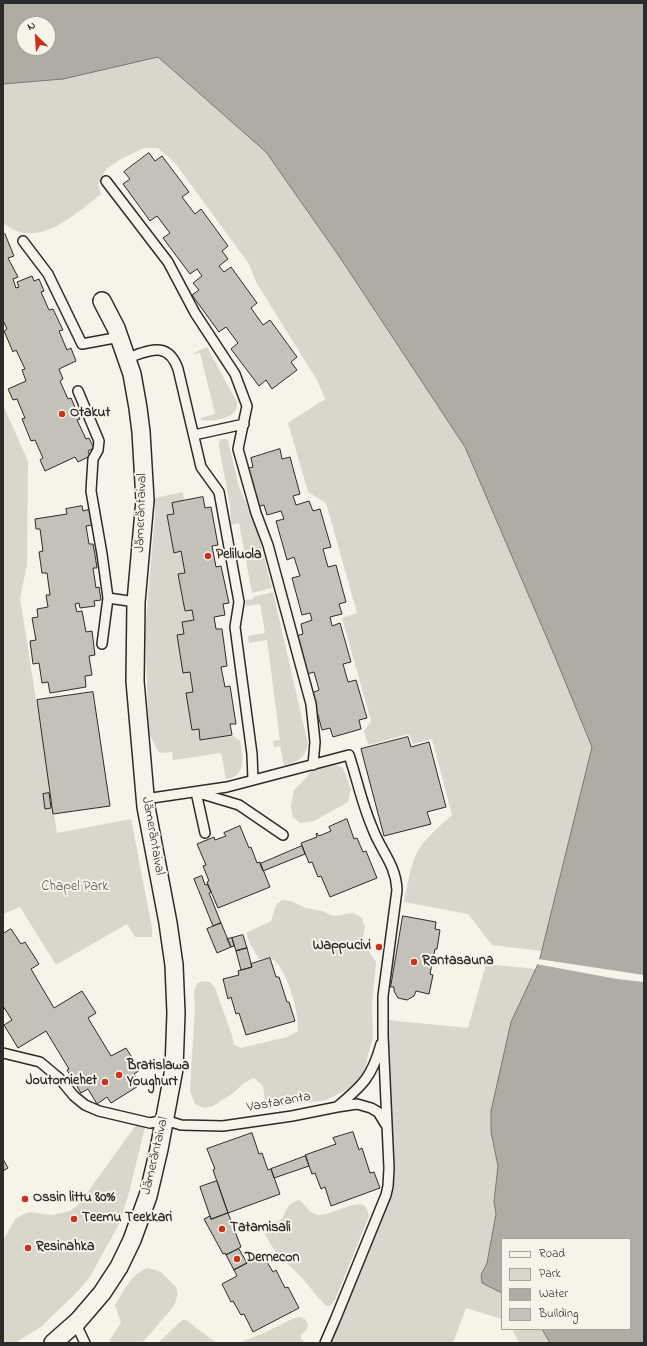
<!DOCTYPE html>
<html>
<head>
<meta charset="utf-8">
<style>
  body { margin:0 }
  #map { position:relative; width:647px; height:1346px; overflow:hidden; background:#f7f3e8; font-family:"Indie Flower",sans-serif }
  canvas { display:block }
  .frame { position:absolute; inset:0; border:4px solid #2b2b2b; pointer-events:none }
  .legend { position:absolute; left:501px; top:1238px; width:130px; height:92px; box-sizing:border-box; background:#f7f3e8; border:1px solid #a5a39c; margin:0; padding:5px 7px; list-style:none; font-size:12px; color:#2b2b2b }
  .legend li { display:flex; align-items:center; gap:8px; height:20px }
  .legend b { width:20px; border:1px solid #a5a39c }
  .north { position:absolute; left:16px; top:16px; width:40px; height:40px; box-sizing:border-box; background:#f7f3e8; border:1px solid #a5a39c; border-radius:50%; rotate:335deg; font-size:11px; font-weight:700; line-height:16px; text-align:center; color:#2b2b2b }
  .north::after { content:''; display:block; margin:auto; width:14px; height:18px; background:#c8321e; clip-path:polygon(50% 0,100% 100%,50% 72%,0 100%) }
</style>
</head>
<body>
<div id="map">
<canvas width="647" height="1346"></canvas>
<div class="frame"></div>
<ul class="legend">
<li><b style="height:5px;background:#f7f3e8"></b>Road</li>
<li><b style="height:11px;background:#dad6cc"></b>Park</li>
<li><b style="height:11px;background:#afaca4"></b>Water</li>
<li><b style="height:11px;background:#c4c1b9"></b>Building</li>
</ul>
<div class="north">N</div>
</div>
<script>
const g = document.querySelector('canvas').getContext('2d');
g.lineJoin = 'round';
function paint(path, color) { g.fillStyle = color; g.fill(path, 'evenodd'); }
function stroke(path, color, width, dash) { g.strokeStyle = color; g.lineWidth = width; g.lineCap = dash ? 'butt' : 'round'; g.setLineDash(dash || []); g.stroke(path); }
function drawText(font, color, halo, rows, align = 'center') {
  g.font = font + ' "Indie Flower",sans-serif'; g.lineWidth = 4; g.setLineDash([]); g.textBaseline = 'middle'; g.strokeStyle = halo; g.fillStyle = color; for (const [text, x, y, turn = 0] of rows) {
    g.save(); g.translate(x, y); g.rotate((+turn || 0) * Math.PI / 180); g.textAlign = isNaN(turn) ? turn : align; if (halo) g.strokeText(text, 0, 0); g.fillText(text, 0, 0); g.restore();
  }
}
const green = new Path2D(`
  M3,3L226,69L644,701L502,1239V1319L466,1308L453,1343H330L392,1191L394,1176V1159L387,1020L468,1028L486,964L536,969L539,962L542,951L492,945L468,914L404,902C407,886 410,869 416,854C423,840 441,825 452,815L432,739L413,744L409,734L368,745L364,731L371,721L342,618L357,613L326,503L308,492L288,423L325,399L317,380L256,282L249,264L175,163L158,148H144L121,159L106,169L98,184L101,194C74,215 37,251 3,223ZM24,24H48V48H24Z
  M207,347L237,402C239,419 213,422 201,420V418L215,414L200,353L192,354Z
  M3,405L28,461L27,565L20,598L57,833L131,819L152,928V937H135L127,924L56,965L20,907L3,914Z
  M221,439H226L228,441L239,487L256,526L272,588L252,593L239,523L231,525L230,505L219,447V443Z
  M183,492L184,501L174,514L167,516L174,552L181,551L185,573L178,574L185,611L192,610L194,620L182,622L193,692L186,693L192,730L199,729L200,740L232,735L240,741C243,756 247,777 226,779L221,753L173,760L172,752L162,753L158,751L149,734L145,633L155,514V498Z
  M273,592L308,744C305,758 297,763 284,765L280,746L274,747L273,741L280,740L267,640L249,643L248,636L265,633L260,604L246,606L245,600L253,599V597Z
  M336,765L343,768L351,789L348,802L314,821L300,823L292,816L291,805L294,790L304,780L312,770Z
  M282,900L291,901L306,908L322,911L333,916L353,913L362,918L365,928L362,940L376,962L372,1005L373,1038L368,1054L365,1072L348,1089L326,1100L277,1107L265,1101L263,1086L254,1078L244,1083L232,1094L213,1106L204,1108L195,1104L190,1091L195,1007L194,991L197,984L201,981L210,982L215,988L232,1035L234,1045L241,1048L287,1037L298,1031C299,1013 290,983 280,967C278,963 274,960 271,958L259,959L250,944L246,933L271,921L276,905Z
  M136,1125L145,1127L129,1193L120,1222L90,1277L77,1292L41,1327L15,1343H3V1238L5,1237L16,1218L29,1212L52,1215L70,1211L79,1204Z
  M299,1200C305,1205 310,1214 318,1215C331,1216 352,1201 363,1205C367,1207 368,1212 369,1216L335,1300L330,1306H327C316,1297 309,1285 299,1275C287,1262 272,1251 265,1234L271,1226L283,1218C286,1208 289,1203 299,1200Z
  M148,1268L161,1272L176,1287L178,1294L174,1306L142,1343H114L109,1341L121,1323L115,1305C124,1291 131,1273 148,1268Z
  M300,1317L305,1319L308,1324L307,1329L301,1335V1339L306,1343H239L266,1332L294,1318Z
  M182,1320H186L217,1343H158Z
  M512,1329H579L567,1343H519Z`);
const water = new Path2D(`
  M3,3H644V1343H550L542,1329H630V1239H502V1293L482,1283L481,1275L487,1263L496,1214L494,1201L498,1166L491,1132V1111L511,1022L539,962L592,747L553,652L465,447L339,256L266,152L158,57L63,79L3,84ZM24,24H48V48H24Z`);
const pier = new Path2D(`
  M538,959L644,975V982L617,979L536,964Z`);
const building = new Path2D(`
  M149,153L155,161L162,156L189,192L182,197L195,214L201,209L228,246L222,251L228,259L219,266L224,272L231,267L257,303L251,308L263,325L270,320L297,357L291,362L297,370L272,389L266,380L259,386L231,349L238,343L226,327L219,332L192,295L199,290L193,283L202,276L197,269L190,274L163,238L170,233L157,216L150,221L123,184L130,179L124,172Z
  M5,234L14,256L8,258L18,277L13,279L16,288L19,287L17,282L32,276L34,281L39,279L44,291L41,292L49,310L53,309L63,330L59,331L67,350L71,348L76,361L59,369L63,379L60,381L68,399L71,398L80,419L77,420L86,439L89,438L94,448L88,451L90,456L78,462L75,457L45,471L40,460L43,458L35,440L31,441L22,419L25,418L17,399L13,400L8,389L26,381L22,370L25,369L16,350L13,352L4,331L7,329L3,320V235Z
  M280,449L282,459L290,457L300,494L293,496L296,505L309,501L313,511L320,509L331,547L323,549L328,567L336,565L346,602L339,604L342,614L330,617L332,626L340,623L351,662L343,664L348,682L356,680L367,718L359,720L361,729L333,737L330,728L322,730L312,693L319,690L314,672L307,674L296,636L303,634L301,624L312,620L310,613L302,615L292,578L300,576L294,557L287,560L276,521L284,519L281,511L267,515L264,505L257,507L246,469L253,467L251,458Z
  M203,497L205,508L211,507L218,545L212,546L216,567L221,566L229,603L223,604L225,615L214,617L216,629H222L227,666L221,667L225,687L230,686L236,724H230L232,735L200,740L199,729L192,730L186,693L193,692L190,672L183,673L177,635L184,634L182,622L194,620L192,610L185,611L178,574L185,573L181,551L174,553L167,515L174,514L172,503Z
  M82,506L83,511L90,509L92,525L86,526L89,544H93L95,555L97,568H93L96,588L99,587L101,600L94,601L95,606L80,608L79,603L75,604L77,612L82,611L86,632L92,631L95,655L89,656L92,675L85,676L86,687L50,693L48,682L42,683L39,663L33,664L30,641L36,640L32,618L38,617L37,609L48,607L46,595H50L47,573H42L39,552L43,551L40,529H36L35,519L67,514L66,509Z
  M93,692L110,806L53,814L37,700Z
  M408,737L411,747L429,742L446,807L427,812L431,824L384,836L361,749Z
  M49,793L51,808L45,809L43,794Z
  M347,819L354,839L357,838L363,852L366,851L377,878L330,897L321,876L318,877L312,862L309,863L301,843L317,837L316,834L317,833L319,836L331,831L329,827Z
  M240,826L249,848L251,847L257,863L260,862L270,887L218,908L207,882L209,881L203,866L206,865L197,844L214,837L215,840L226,836L224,833Z
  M302,846L305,854L263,871L260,864Z
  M202,876L205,885L207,884L211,892L209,893L221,923L213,926L194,879Z
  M403,916L436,922L435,929L440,930L437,949H435L430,974L433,975L429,994L416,991L414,996L407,1000L398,998L394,991V987H391Z
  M221,923L231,947L217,953L207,929Z
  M11,929L21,944L25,942L39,964L31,969L54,1008L82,991L96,1013L88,1018L111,1056L126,1048L140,1070L134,1074L140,1085L111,1103L107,1097L97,1104L88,1089L81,1093L67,1070L69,1069L46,1031L18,1048L4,1025L12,1020L3,1006V934Z
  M243,935L247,948L236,951L232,938Z
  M232,938L234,946L231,947L227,939Z
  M247,948L252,967L241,970L236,951Z
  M270,958L276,977H279L287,1002H289L295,1021L246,1035L239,1013L236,1014L231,997L228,999L223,979L239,975L238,971L252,967L251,964Z
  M353,1132L359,1150L362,1148L370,1173L374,1172L380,1188L331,1206L325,1187L321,1189L315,1173L312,1174L305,1155L336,1144L333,1138Z
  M252,1133L259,1154L262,1153L268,1170L271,1169L280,1194L228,1213L213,1170L215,1169L207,1149Z
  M306,1156L309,1166L274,1178L271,1169Z
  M3,1159L8,1168L3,1171Z
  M217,1181L228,1213L211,1219L200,1187Z
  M228,1213L241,1247L226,1255L225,1253L223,1254L204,1219L210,1216L211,1219Z
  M239,1249L247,1263L234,1270L226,1255Z
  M263,1255L273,1272L276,1270L285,1288L288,1287L299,1308L253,1332L244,1314L241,1315L233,1301L231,1302L222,1284L237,1276L234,1270Z`);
const service = new Path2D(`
  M106,181L168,262L195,313L235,374L247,406L238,449L256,513L268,545L311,704L315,742L313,765
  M23,241L48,274L82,344L120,337
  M127,358C149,351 168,340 178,369L201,467L219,492L239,602L235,627L252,754L253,780
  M78,391L99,441L98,450L93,459L91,491L102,554L108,598
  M194,435L244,424
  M102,644L108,598L136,602
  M196,792L205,833
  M199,793L239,805L283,835
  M145,799L227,787L349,755C357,779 362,804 372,827C380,850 396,864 397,890L383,996V1036L389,1168L388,1186L386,1195L335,1320L325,1343
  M3,1053L40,1062L59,1078L74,1096L85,1105L99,1111L150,1123L165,1120L181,1125L223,1126L292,1116L337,1107L357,1104L371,1108L378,1112L386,1125
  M337,1107C363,1085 372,1077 381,1044
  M76,1324L85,1343`);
const minor = new Path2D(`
  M53,1343L78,1321L102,1293L119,1267L132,1240L148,1196L159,1149L174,1069L176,1013L174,965L168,923L146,807L135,681L136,602L145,500L141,432L138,408L132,374L116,328L102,301`);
const markers = [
  [62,414,4,"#c8321e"],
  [208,556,4,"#c8321e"],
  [379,947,4,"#c8321e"],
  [414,962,4,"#c8321e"],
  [119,1075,4,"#c8321e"],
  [105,1082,4,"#c8321e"],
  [25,1199,4,"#c8321e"],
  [74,1219,4,"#c8321e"],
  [222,1229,4,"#c8321e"],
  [28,1248,4,"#c8321e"],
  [237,1259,4,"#c8321e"]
];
const poiNames = [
  ["Otakut",70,414],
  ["Peliluola",216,556],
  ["Wappucivi",371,947,"right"],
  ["Rantasauna",422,962],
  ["Bratislawa",127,1067],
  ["Youghurt",127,1083],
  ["Joutomiehet",97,1082,"right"],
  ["Ossin littu 80%",33,1199],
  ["Teemu Teekkari",82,1219],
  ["Tatamisali",230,1229],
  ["Resinahka",36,1248],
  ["Dernecon",245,1259]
];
const streetNames = [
  ["Jämeräntaival",142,513,-88],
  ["Jämeräntaival",152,836,80],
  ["Vastaranta",279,1103,-10],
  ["Jämeräntaival",156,1156,-77]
];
const parkNames = [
  ["Chapel Park",75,888]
];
paint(green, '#dad6cc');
paint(water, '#afaca4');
stroke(water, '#7a7874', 1);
paint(pier, '#f7f3e8');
paint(building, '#c4c1b9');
stroke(building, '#2b2b2b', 1);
stroke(service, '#2b2b2b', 12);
stroke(minor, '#2b2b2b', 20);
stroke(service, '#f7f3e8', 9);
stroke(minor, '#f7f3e8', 17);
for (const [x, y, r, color] of markers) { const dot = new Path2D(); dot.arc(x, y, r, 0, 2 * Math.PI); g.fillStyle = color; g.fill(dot); stroke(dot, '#f7f3e8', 1.5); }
drawText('bold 14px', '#2b2b2b', '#f7f3e8', poiNames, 'left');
drawText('14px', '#2b2b2b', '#f7f3e8', streetNames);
drawText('14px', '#575653', '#f7f3e8', parkNames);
</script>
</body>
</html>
